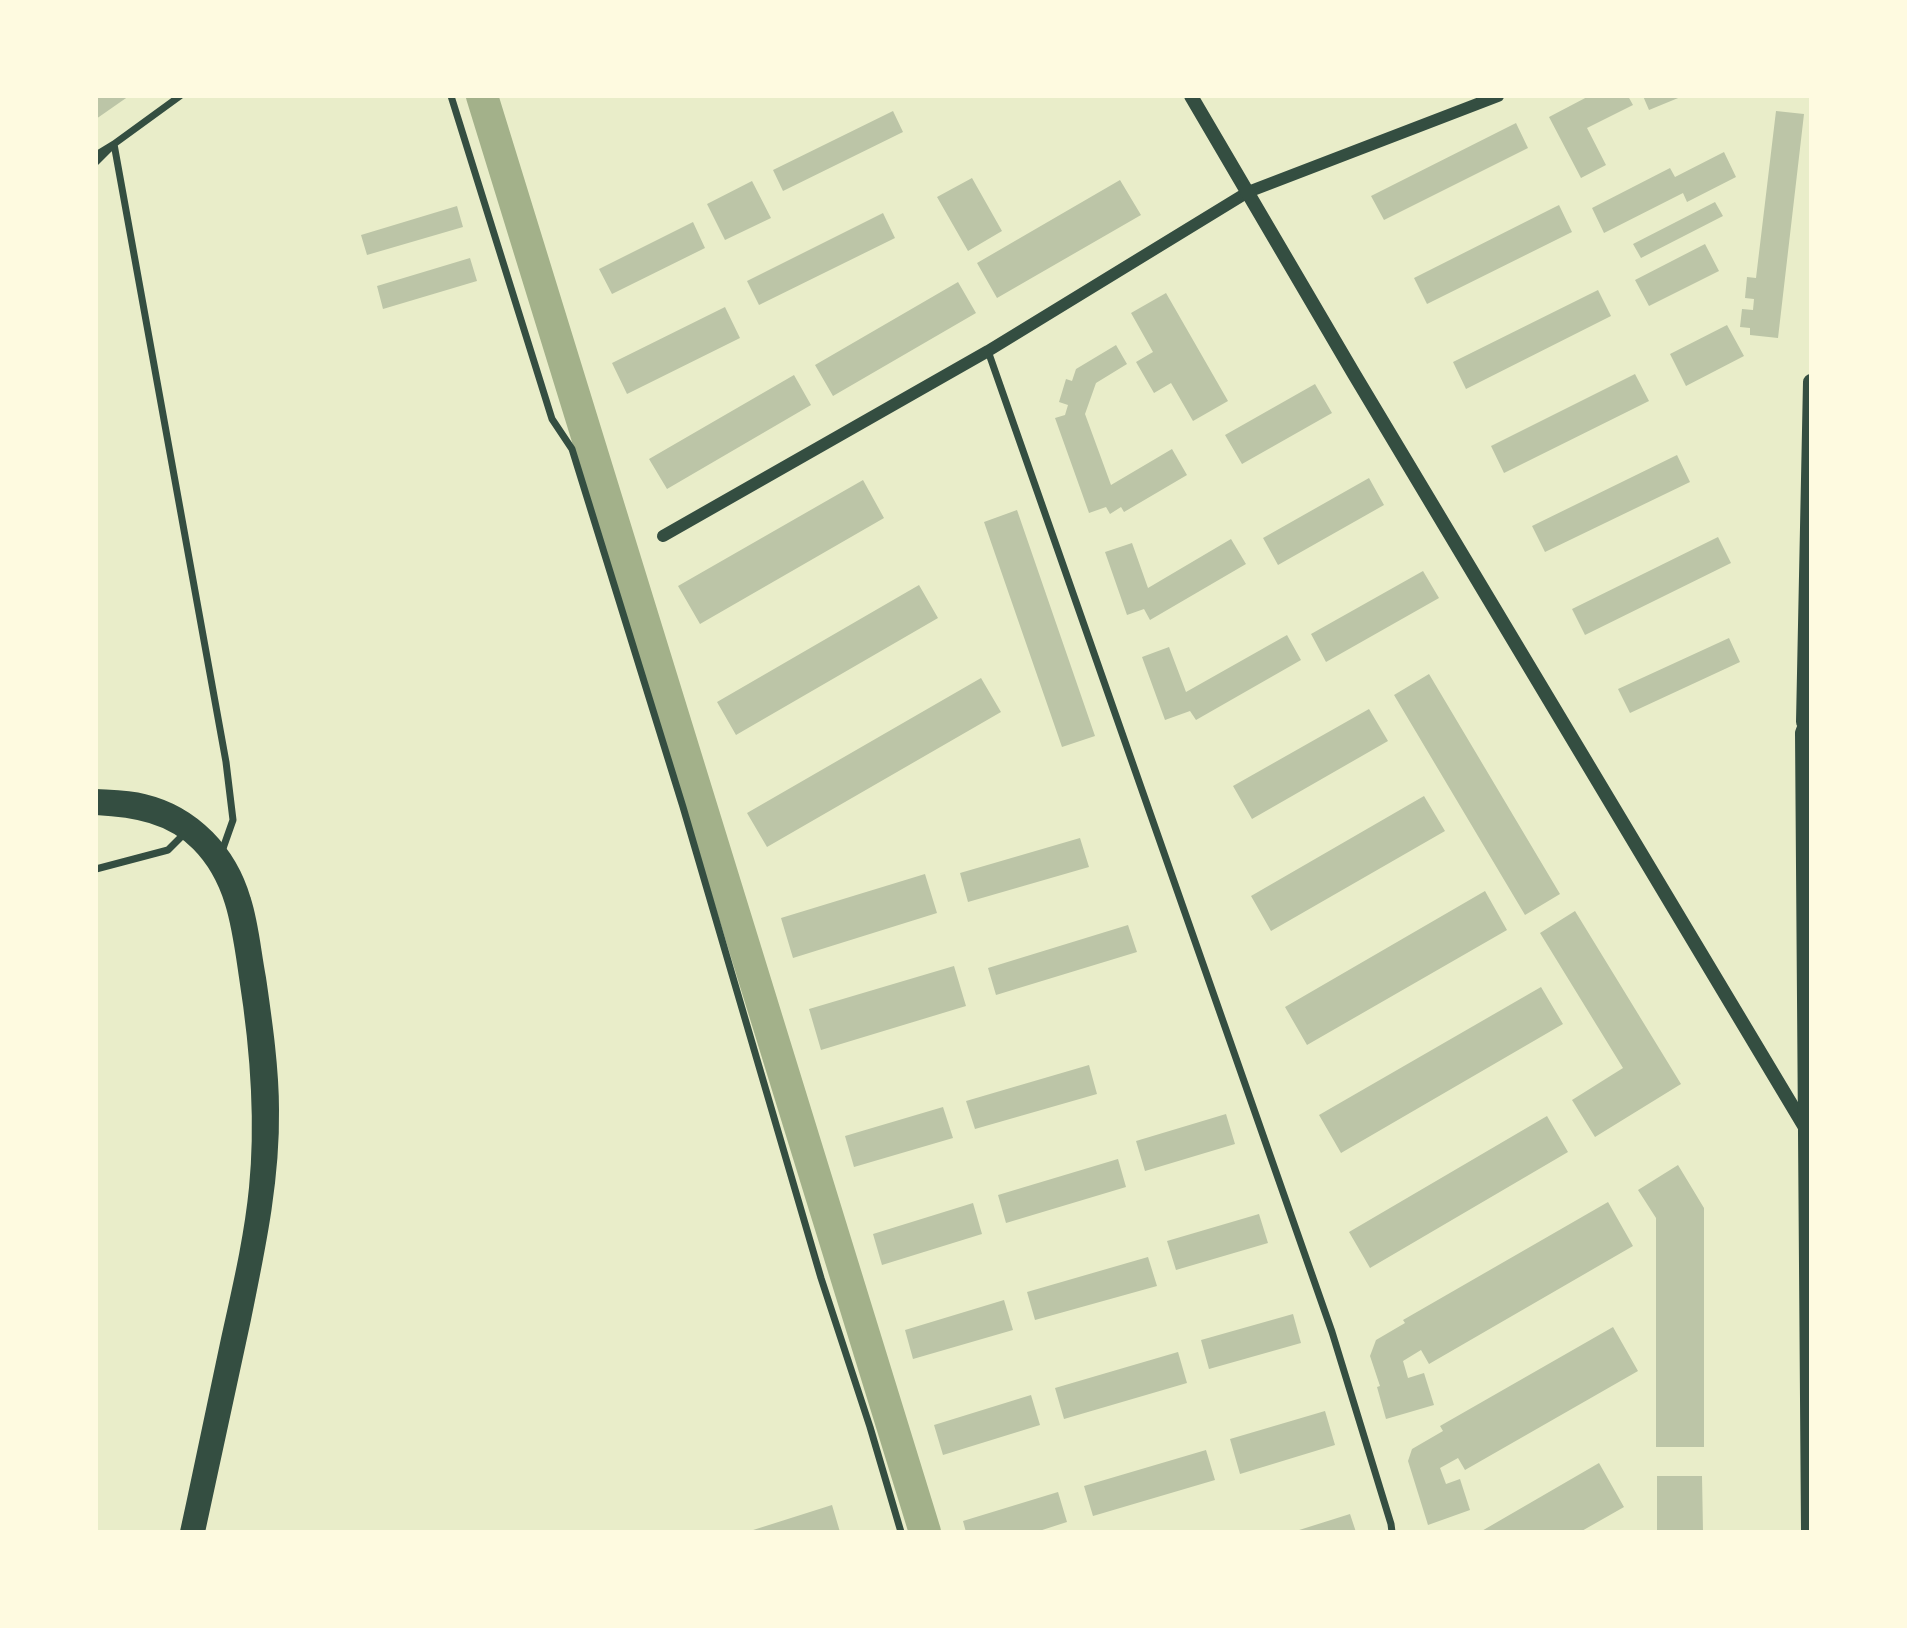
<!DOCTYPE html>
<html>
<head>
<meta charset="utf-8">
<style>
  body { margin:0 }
  #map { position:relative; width:1907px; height:1628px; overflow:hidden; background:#e9edc9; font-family:"Alegreya Sans",sans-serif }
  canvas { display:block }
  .frame { position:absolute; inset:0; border:98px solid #fefae0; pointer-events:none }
</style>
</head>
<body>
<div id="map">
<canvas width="1907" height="1628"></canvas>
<div class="frame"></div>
</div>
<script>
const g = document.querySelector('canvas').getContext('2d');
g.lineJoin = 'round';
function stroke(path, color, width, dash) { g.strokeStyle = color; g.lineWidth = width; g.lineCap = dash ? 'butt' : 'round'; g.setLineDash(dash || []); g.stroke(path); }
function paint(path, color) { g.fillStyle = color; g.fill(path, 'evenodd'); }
const river = new Path2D(`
  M482,96L925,1532`);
const building = new Path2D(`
  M96,96H129L96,119Z
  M1589,96H1628L1633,105L1587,128L1606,165L1581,178L1549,117Z
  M1643,96H1683L1649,110Z
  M893,111L903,132L783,191L773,170Z
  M1776,111L1804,114L1778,338L1750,335V328L1740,327L1742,309L1753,310L1754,299L1745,298L1747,277L1756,278Z
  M1516,123L1528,148L1384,220L1371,196Z
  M1724,152L1736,177L1687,202L1683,193L1604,233L1592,208L1670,168L1675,177Z
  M972,178L1002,231L968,251L937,197Z
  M1120,180L1141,215L997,298L977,263Z
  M752,181L771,218L725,240L707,204Z
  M1715,202L1723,216L1641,258L1633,244Z
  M1559,205L1572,232L1427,304L1414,278Z
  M457,206L463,227L367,255L361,235Z
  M883,213L895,238L759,305L747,281Z
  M693,222L705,248L612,294L599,269Z
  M1705,244L1719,271L1649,306L1635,280Z
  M470,258L477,281L383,309L377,286Z
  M958,282L976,313L833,396L815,365Z
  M1598,290L1611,316L1466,389L1453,362Z
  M1166,293L1228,401L1193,421L1171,383L1154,393L1136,362L1153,352L1131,313Z
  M725,307L740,338L627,394L612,363Z
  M1727,325L1744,356L1686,386L1670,354Z
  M1116,345L1127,364L1096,383L1085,414L1111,485L1172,449L1187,475L1124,512L1121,507L1110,514L1106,507L1089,513L1055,418L1065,415L1068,405L1059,402L1066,379L1072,381L1076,369Z
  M1635,374L1649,401L1504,473L1491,446Z
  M794,375L811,405L667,489L649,459Z
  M1315,384L1332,413L1242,464L1225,435Z
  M1677,455L1690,482L1545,552L1532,526Z
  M1369,478L1384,505L1278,565L1263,538Z
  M863,480L884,518L700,624L678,586Z
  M1017,510L1095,736L1062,747L984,522Z
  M1718,537L1731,563L1585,635L1572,609Z
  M1231,539L1246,564L1150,620L1144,609L1127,615L1105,552L1132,543L1148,588Z
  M1423,571L1439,598L1326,662L1311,634Z
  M919,585L938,618L736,735L717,702Z
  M1287,635L1301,660L1196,720L1190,711L1165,720L1142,657L1169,647L1186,692Z
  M1729,638L1740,662L1630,713L1618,689Z
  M1429,674L1560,894L1525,915L1394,695Z
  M981,678L1001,712L767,847L747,813Z
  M1369,709L1388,741L1252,819L1233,786Z
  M1424,796L1445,831L1271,931L1251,896Z
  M1080,838L1089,867L968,902L960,873Z
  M925,874L937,913L793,958L781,918Z
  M1485,891L1507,930L1307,1045L1285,1007Z
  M1575,911L1681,1084L1595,1137L1572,1100L1623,1068L1540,933Z
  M1128,925L1137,952L996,995L988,968Z
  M954,966L966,1006L821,1050L809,1009Z
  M1541,987L1563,1024L1341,1153L1319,1115Z
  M1089,1065L1097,1094L975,1129L966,1101Z
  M943,1107L953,1138L854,1167L845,1136Z
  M1226,1114L1235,1144L1145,1171L1136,1141Z
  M1547,1116L1568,1152L1370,1268L1349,1232Z
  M1118,1159L1126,1187L1006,1223L998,1195Z
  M1678,1165L1704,1208V1447H1656V1218L1638,1190Z
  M1608,1202L1633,1246L1429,1364L1421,1350L1403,1361L1408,1378L1424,1373L1434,1405L1386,1419L1377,1387L1380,1386L1370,1356L1376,1340L1405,1323L1403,1320Z
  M973,1203L982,1234L882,1265L873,1234Z
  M1259,1214L1268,1243L1176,1270L1167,1241Z
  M1148,1257L1157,1286L1035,1320L1027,1292Z
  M1004,1300L1013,1330L913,1359L905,1330Z
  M1293,1314L1301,1343L1209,1369L1201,1340Z
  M1613,1327L1638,1371L1465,1470L1458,1458L1440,1468L1446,1484L1460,1479L1470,1510L1428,1525L1408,1461L1412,1449L1443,1431L1440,1426Z
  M1178,1352L1187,1383L1064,1419L1055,1388Z
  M1031,1395L1040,1425L943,1455L934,1425Z
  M1325,1411L1335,1445L1240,1474L1230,1439Z
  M1206,1450L1215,1480L1093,1516L1084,1486Z
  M1599,1463L1624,1507L1580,1532H1480Z
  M1657,1476H1702L1703,1532H1657Z
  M1058,1492L1067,1522L1036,1532H966L963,1521Z
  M832,1505L840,1532H750V1531Z
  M1350,1514L1356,1532H1296V1531Z`);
const minor = new Path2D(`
  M451,96L552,419L572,449L683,807L821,1278L870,1427L901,1532
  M96,155L114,144L226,762L233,820L221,854
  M96,162L114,144L180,96
  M988,351L1332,1332L1391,1524L1392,1532
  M96,869L168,850L185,833`);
const tertiary = new Path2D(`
  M663,536L988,351L1248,192L1498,96`);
const secondary = new Path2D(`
  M1191,96L1354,374L1806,1129
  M96,796C112,797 128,797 144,801C194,813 230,852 244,900C252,925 254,952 259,978C265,1020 272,1067 272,1110C273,1181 258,1250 244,1319C229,1390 214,1461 198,1532
  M96,808C134,810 171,816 198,844C234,880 239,929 246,977C257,1047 263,1117 256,1188C251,1239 239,1289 228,1339C214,1404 201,1468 187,1532`);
const primary = new Path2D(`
  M1804,722L1811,382
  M1809,1532L1803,733L1811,711`);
stroke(river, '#a3b18a', 32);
paint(building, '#bcc5a7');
stroke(minor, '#344e41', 7);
stroke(tertiary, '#344e41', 12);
stroke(secondary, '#344e41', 14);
stroke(primary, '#344e41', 16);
</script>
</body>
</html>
